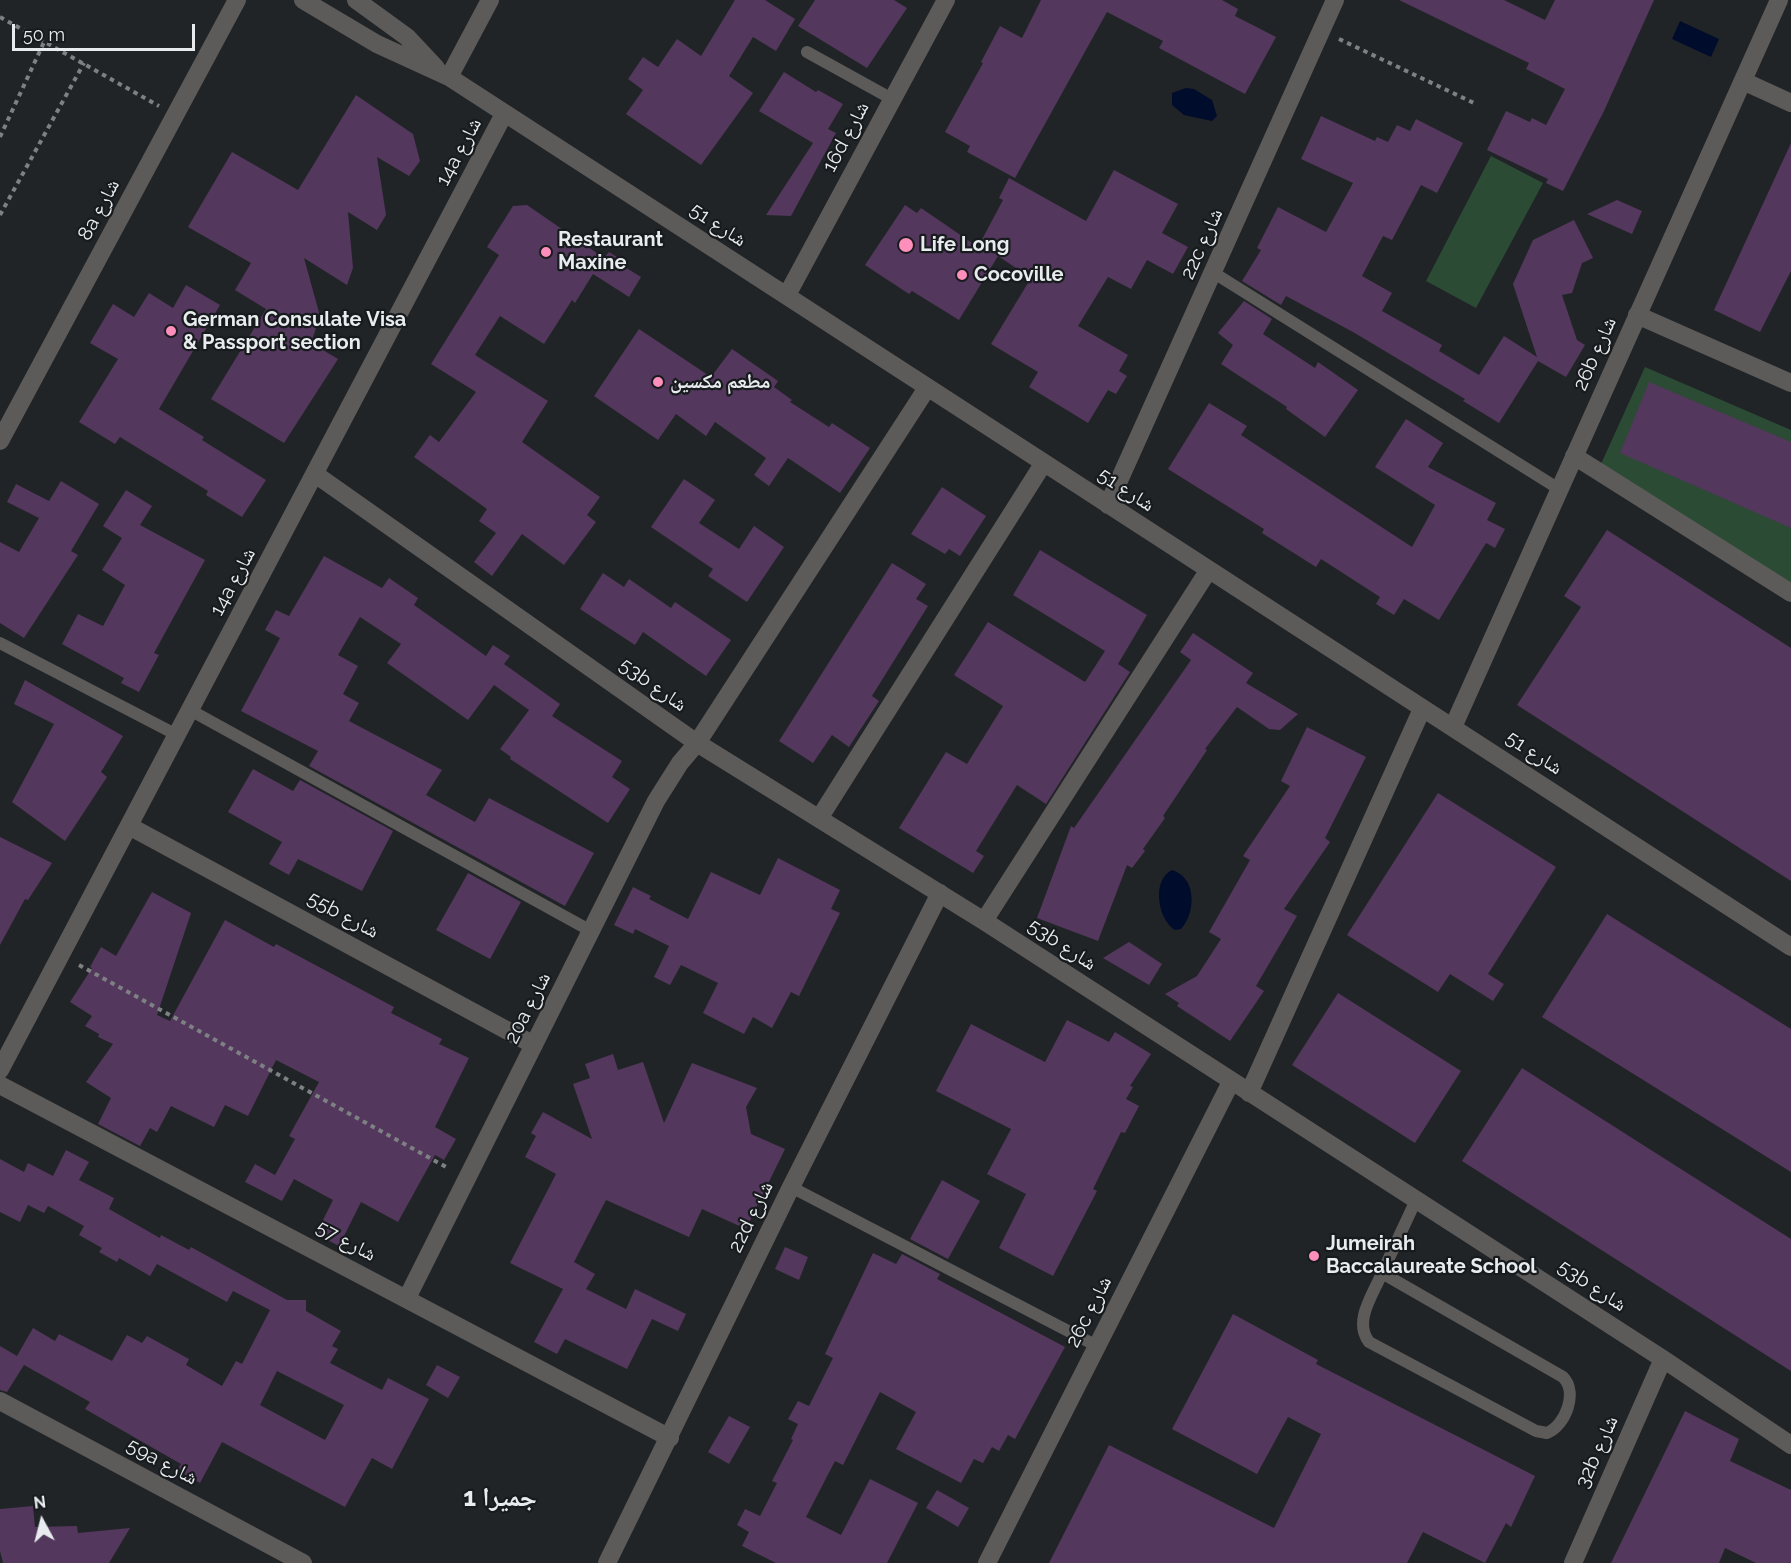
<!DOCTYPE html>
<html>
<head>
<meta charset="utf-8">
<style>
  body { margin:0 }
  #map { position:relative; width:1791px; height:1563px; overflow:hidden; background:#212427; font-family:Raleway,sans-serif }
  canvas { display:block }
  .north { position:absolute; left:12px; top:1491px; width:60px; height:60px; -webkit-text-stroke:4px #181b1e; paint-order:stroke; rotate:353deg; font-size:16px; font-weight:700; line-height:24px; text-align:center; color:#e9ecee }
  .north::after { content:''; display:block; margin:auto; width:21px; height:27px; background:#e9ecee; clip-path:polygon(50% 0,100% 100%,50% 72%,0 100%) }
  .scale { position:absolute; left:12px; top:24px; width:183px; height:27px; box-sizing:border-box; border:3px solid #e9ecee; border-top:0; padding-left:8px; font-size:18px; line-height:21px; white-space:nowrap; color:#e9ecee; -webkit-text-stroke:4px #181b1e; paint-order:stroke }
</style>
</head>
<body>
<div id="map">
<canvas width="1791" height="1563"></canvas>
<div class="north">N</div>
<div class="scale">50 m</div>
</div>
<script>
const g = document.querySelector('canvas').getContext('2d');
g.lineJoin = 'round';
function paint(path, color) { g.fillStyle = color; g.fill(path, 'evenodd'); }
function stroke(path, color, width, dash) { g.strokeStyle = color; g.lineWidth = width; g.lineCap = dash ? 'butt' : 'round'; g.setLineDash(dash || []); g.stroke(path); }
function drawText(font, color, halo, rows, align = 'center') {
  g.font = font + ' Raleway,"Noto Naskh Arabic",sans-serif'; g.lineWidth = 4.5; g.setLineDash([]); g.textBaseline = 'middle'; g.strokeStyle = halo; g.fillStyle = color; for (const [text, x, y, turn = 0] of rows) {
    g.save(); g.translate(x, y); g.rotate((+turn || 0) * Math.PI / 180); g.textAlign = isNaN(turn) ? turn : align; if (halo) g.strokeText(text, 0, 0); g.fillText(text, 0, 0); g.restore();
  }
}
const green = new Path2D(`
  M1491,156L1543,183L1476,308L1426,281Z
  M1645,367L1791,430V583L1601,464Z`);
const water = new Path2D(`
  M1680,21L1719,39L1711,57L1672,39Z
  M1186,88L1194,89L1212,100L1217,116L1212,121L1184,115L1172,105V93Z
  M1172,870C1197,877 1196,913 1181,929L1175,930C1158,920 1151,880 1172,870Z`);
const building = new Path2D(`
  M735,0H765L795,19L776,51L753,37L729,76L753,93L701,165L626,114L643,90L628,79L643,57L658,67L677,39L701,56Z
  M815,0H894L907,8L867,68L798,26Z
  M1041,0H1222L1238,9L1235,16L1276,37L1245,94L1159,48L1163,41L1107,12L1015,178L967,152L970,146L945,132L983,63L981,62L1000,26L1022,38Z
  M1399,0H1504L1545,20L1555,0H1654L1604,111L1563,191L1546,183L1548,179L1487,150L1506,111L1530,122L1532,118L1546,125L1565,89L1526,69L1529,63Z
  M784,72L816,92L818,90L843,104L828,129L836,133L791,216L766,215L813,143L759,111Z
  M356,95L413,134L420,161L409,176L377,157L386,215L377,230L348,212L353,268L347,285L304,258L320,316L311,343L338,359L284,443L211,399L266,309L235,290L251,263L188,227L232,152L298,190Z
  M1321,116L1375,141L1377,137L1388,142L1397,125L1410,131L1416,119L1463,143L1437,193L1421,185L1392,240L1383,236L1362,276L1392,293L1382,311L1442,345L1439,351L1479,375L1504,336L1537,357L1513,284L1533,240L1574,220L1593,258L1582,263L1572,293L1562,295L1577,340L1585,345L1566,377L1538,361L1499,423L1463,401L1465,399L1353,332L1286,296L1281,305L1242,281L1261,250L1257,248L1278,207L1326,232L1353,183L1301,159Z
  M1791,143V271L1760,332L1714,310Z
  M1114,170L1178,204L1162,233L1188,247L1173,274L1147,260L1131,289L1108,277L1078,326L1128,355L1119,371L1127,376L1116,394L1108,390L1088,423L1029,387L1038,372L991,344L1031,278L998,256L959,320L912,291L909,294L865,265L905,205L917,213L921,208L978,247L1003,200L999,198L1009,178L1086,221Z
  M1617,200L1642,211L1632,234L1587,214Z
  M527,205L604,258L609,252L625,262L623,266L641,277L629,297L593,274L575,303L572,300L544,344L500,316L475,355L548,401L522,442L600,497L587,515L596,522L564,565L522,534L492,576L474,562L496,533L479,521L487,509L414,457L430,435L439,442L476,392L431,364L499,255L487,247L513,206Z
  M186,285L220,305L159,409L204,437L202,440L266,480L242,517L206,495L208,491L120,437L115,444L79,422L118,359L90,343L113,304L134,317L149,293L173,308Z
  M1244,301L1272,319L1263,334L1315,368L1318,362L1358,390L1325,437L1286,409L1287,407L1221,364L1233,345L1218,333Z
  M639,329L711,377L732,349L778,381L774,387L792,400L790,402L829,427L832,423L870,448L840,493L788,458L769,486L754,475L766,458L715,422L706,436L676,414L658,440L594,396Z
  M1649,382L1791,442V528L1620,453Z
  M1209,403L1247,426L1241,435L1412,547L1435,505L1375,467L1406,419L1443,443L1428,467L1496,503L1487,520L1505,529L1495,548L1486,543L1439,620L1404,599L1394,615L1376,604L1380,597L1321,559L1316,567L1262,533L1264,529L1168,469Z
  M684,479L715,500L699,523L739,549L754,526L784,547L747,602L708,576L713,569L651,527Z
  M61,481L99,504L71,551L78,555L24,638L0,623V542L19,552L39,518L7,502L16,484L49,501Z
  M942,487L986,516L960,556L949,549L945,554L911,534Z
  M126,490L152,506L140,525L205,560L154,653L159,655L139,692L121,683L124,678L62,644L78,614L103,626L125,585L102,570L122,538L103,526Z
  M1607,530L1791,648V881L1517,705L1581,607L1564,596Z
  M1040,550L1147,615L1118,664L1130,672L1046,804L1017,785L976,851L984,856L973,873L899,828L946,752L967,764L1003,706L954,675L988,622L1085,682L1105,651L1013,595Z
  M324,556L382,588L389,578L418,598L414,605L486,656L493,645L510,656L504,664L560,704L552,716L622,761L612,777L630,789L608,823L510,759L511,757L500,749L529,710L494,685L468,720L387,663L401,644L360,617L338,655L358,666L343,694L359,703L349,721L442,770L426,795L475,822L489,798L594,853L565,906L309,766L318,751L241,711L280,638L265,630L276,610L289,616Z
  M892,563L926,584L916,599L928,606L872,696L879,701L849,747L832,735L813,763L779,741Z
  M603,573L624,587L629,579L671,608L675,602L731,640L706,676L643,632L635,645L580,609Z
  M1193,633L1253,673L1246,683L1298,714L1280,730L1269,729L1237,707L1205,749L1207,750L1163,816L1165,818L1143,849L1145,851L1132,868L1127,865L1098,941L1037,918L1071,826L1074,828L1191,660L1180,652Z
  M25,680L123,736L101,772L107,777L65,841L12,802L54,724L14,704Z
  M1307,727L1366,757L1325,838L1330,842L1284,909L1297,916L1256,986L1264,991L1230,1041L1177,1006L1179,1003L1165,994L1197,976L1221,939L1209,932L1250,860L1243,856L1290,786L1281,781Z
  M253,769L293,791L300,780L393,831L362,891L298,859L289,875L269,864L282,842L228,812Z
  M1438,793L1556,867L1488,974L1504,984L1493,1001L1450,974L1438,992L1347,935Z
  M0,837L52,863L28,900L25,899L0,945Z
  M778,858L840,890L831,909L840,913L799,996L791,992L772,1028L753,1017L744,1034L703,1013L718,983L681,965L670,985L654,977L669,946L635,929L633,934L614,925L633,887L651,896L649,899L688,919L711,872L760,895Z
  M468,873L521,902L490,959L436,930Z
  M152,892L191,913L157,1015L170,1021L225,920L274,947L276,944L394,1007L391,1013L442,1039L439,1044L469,1058L435,1127L456,1139L444,1160L435,1155L398,1222L361,1202L339,1246L316,1234L333,1200L294,1179L282,1201L245,1182L255,1164L275,1175L295,1139L289,1136L319,1082L276,1060L248,1116L225,1105L214,1127L171,1106L157,1132L150,1128L140,1146L98,1124L111,1098L86,1082L113,1044L98,1037L99,1034L85,1026L92,1016L70,1002L92,968L90,967L101,947L116,956Z
  M1607,914L1791,1029V1172L1542,1017Z
  M1129,942L1162,964L1149,985L1103,958Z
  M1338,993L1461,1071L1415,1143L1292,1065Z
  M1067,1020L1109,1042L1115,1032L1151,1054L1130,1086L1133,1087L1126,1099L1139,1106L1125,1133L1121,1132L1093,1189L1097,1191L1053,1276L999,1248L1026,1194L987,1174L1011,1129L936,1091L971,1024L1045,1062Z
  M613,1054L618,1070L643,1062L664,1123L692,1063L757,1088L746,1107L751,1134L785,1149L746,1229L702,1209L689,1237L606,1200L574,1262L595,1274L586,1289L626,1309L635,1289L686,1314L678,1331L652,1319L627,1369L565,1339L557,1354L534,1342L563,1289L510,1263L556,1174L525,1157L536,1136L531,1133L543,1112L592,1139L573,1084L590,1078L585,1064Z
  M1522,1068L1791,1239V1371L1462,1161Z
  M66,1150L89,1162L79,1180L114,1198L109,1209L160,1238L161,1235L189,1250L191,1247L287,1300H306V1311L341,1331L332,1346L338,1349L330,1363L382,1390L388,1378L429,1399L392,1469L372,1458L345,1507L222,1442L200,1483L177,1470L181,1464L85,1409L90,1402L24,1365L7,1392L0,1390V1346L17,1356L33,1328L55,1341L59,1334L112,1361L127,1335L142,1343L147,1336L189,1359L186,1365L222,1386L236,1361L242,1364L270,1310L233,1291L227,1302L157,1264L150,1276L119,1258L117,1262L99,1252L102,1248L79,1235L84,1226L48,1206L44,1213L28,1205L20,1222L0,1212V1159L24,1172L28,1163L53,1176ZM277,1371L344,1405L325,1440L260,1405Z
  M942,1180L980,1201L948,1259L910,1239Z
  M785,1247L808,1257L799,1280L775,1269Z
  M873,1253L896,1264L902,1254L940,1274L937,1279L1065,1347L1015,1439L1008,1435L999,1451L992,1447L983,1463L974,1459L961,1483L896,1449L916,1412L880,1392L843,1465L835,1461L806,1517L841,1535L870,1479L918,1503L887,1563H776L742,1546L749,1532L737,1525L745,1509L760,1516L777,1483L772,1481L793,1440L791,1439L798,1424L788,1419L798,1401L809,1406L833,1358L825,1354Z
  M1233,1314L1318,1360L1316,1364L1535,1476L1511,1527L1506,1523L1485,1563L1423,1532L1407,1563H1049L1109,1445L1274,1528L1321,1434L1288,1417L1257,1474L1172,1429Z
  M437,1365L460,1377L448,1398L426,1385Z
  M1685,1411L1739,1439L1730,1461L1791,1490V1563H1756L1725,1548L1719,1563H1611Z
  M729,1416L750,1427L729,1464L708,1452Z
  M937,1490L969,1508L958,1527L926,1508Z
  M33,1506L35,1527L77,1526L78,1533L130,1528L109,1563H3L0,1551V1509Z`);
const path = new Path2D(`
  M0,17L159,106
  M1339,39L1474,103
  M0,137L45,40
  M0,215L84,63
  M79,965L448,1168`);
const lane = new Path2D(`
  M807,52L892,99
  M1214,273L1559,489
  M0,643L177,735
  M190,710L591,931
  M791,1187L1097,1346
  M1382,1273L1563,1377C1578,1392 1566,1425 1547,1433L1536,1431L1369,1342C1353,1321 1373,1295 1382,1273Z
  M1382,1273L1416,1200`);
const street = new Path2D(`
  M303,0L377,44L449,77L1791,947
  M356,0L407,37L436,68
  M449,77L490,0
  M1743,81L1791,103
  M787,295L946,0
  M1637,315L1791,383
  M0,441L237,0
  M1574,456L1791,593
  M315,474L697,743L984,921L1663,1359L1791,1445
  M1108,505L1335,0
  M1453,727L1779,0
  M820,817L1043,464
  M129,826L534,1045
  M984,921L1208,571
  M0,1070L504,114
  M0,1085L670,1438
  M1249,1093L1422,709
  M407,1298L656,801L680,763L697,743L927,388
  M0,1401L303,1563
  M607,1563L791,1187L940,893
  M987,1563L1231,1082
  M1573,1563L1663,1359`);
const markers = [
  [906,245,8,"#fe8ebb"],
  [546,252,6,"#fe8ebb"],
  [962,275,6,"#fe8ebb"],
  [171,331,6,"#fe8ebb"],
  [658,382,6,"#fe8ebb"],
  [1314,1256,6,"#fe8ebb"]
];
const streetNames = [
  ["16d شارع",846,137,-62],
  ["14a شارع",459,152,-62],
  ["8a شارع",99,210,-62],
  ["شارع 51",718,225,33],
  ["22c شارع",1202,244,-66],
  ["26b شارع",1595,354,-66],
  ["شارع 51",1126,490,33],
  ["14a شارع",233,582,-62],
  ["53b شارع",653,685,35],
  ["شارع 51",1534,753,33],
  ["55b شارع",343,915,28],
  ["53b شارع",1062,945,33],
  ["20a شارع",528,1008,-63],
  ["22d شارع",751,1217,-64],
  ["شارع 57",346,1241,28],
  ["53b شارع",1592,1286,33],
  ["26c شارع",1089,1312,-63],
  ["32b شارع",1597,1452,-66],
  ["59a شارع",162,1462,28]
];
const poiNames = [
  ["Restaurant",558,240],
  ["Maxine",558,263],
  ["Life Long",920,245],
  ["Cocoville",974,275],
  ["German Consulate Visa",183,320],
  ["& Passport section",183,343],
  ["مطعم مكسين",670,382],
  ["Jumeirah",1326,1244],
  ["Baccalaureate School",1326,1267]
];
const districtNames = [
  ["جميرا 1",500,1498]
];
paint(green, '#2b4b35');
paint(water, '#000c2b');
paint(building, '#53375c');
stroke(path, '#7e8183', 4, [4.5, 4.5]);
stroke(lane, '#5d5b59', 12);
stroke(street, '#5d5b59', 18);
for (const [x, y, r, color] of markers) { const dot = new Path2D(); dot.arc(x, y, r, 0, 2 * Math.PI); g.fillStyle = color; g.fill(dot); stroke(dot, '#181b1e', 2); }
drawText('20px', '#e9ecee', '#181b1e', streetNames);
drawText('bold 20px', '#e9ecee', '#181b1e', poiNames, 'left');
drawText('bold 26px', '#e9ecee', '#181b1e', districtNames);
</script>
</body>
</html>
